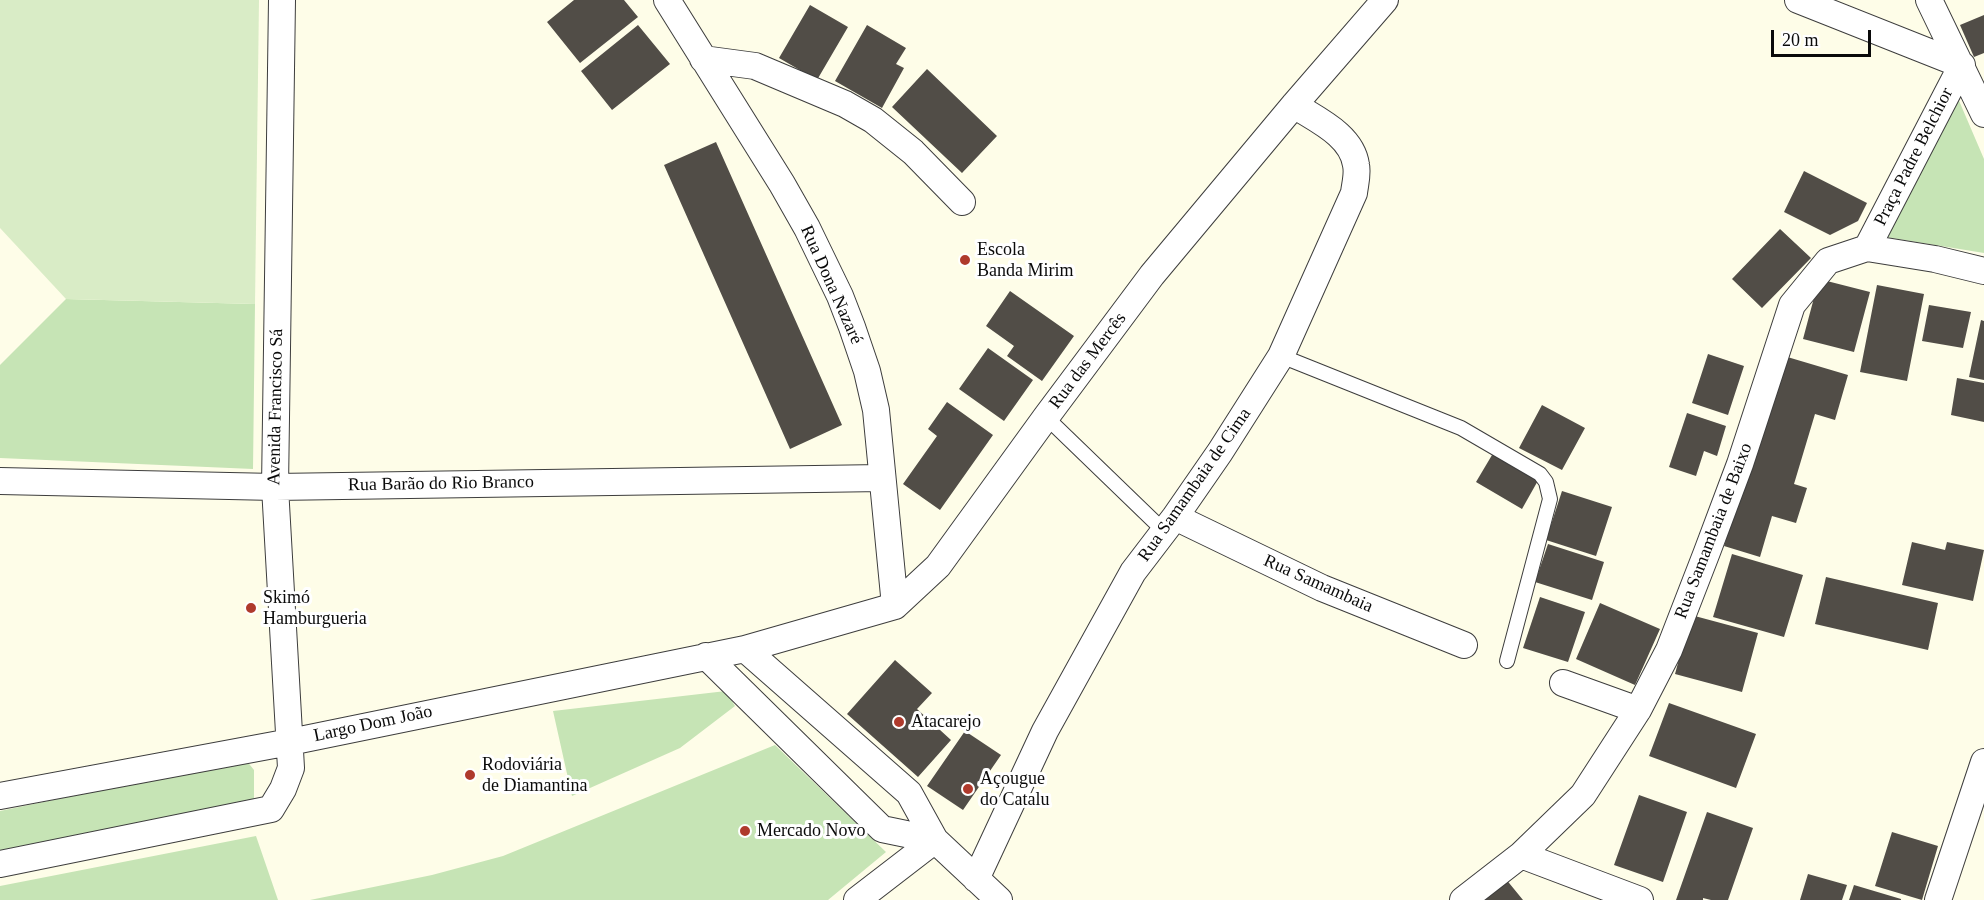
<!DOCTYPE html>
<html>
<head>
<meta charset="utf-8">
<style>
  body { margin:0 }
  #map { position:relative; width:1984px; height:900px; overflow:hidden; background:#fefde8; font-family:"Times New Roman",serif }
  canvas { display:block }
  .scale { position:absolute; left:1771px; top:30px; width:100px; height:27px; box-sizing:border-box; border:3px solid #0a0a0a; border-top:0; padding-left:8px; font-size:18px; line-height:21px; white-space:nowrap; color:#0a0a0a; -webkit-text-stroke:4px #fff; paint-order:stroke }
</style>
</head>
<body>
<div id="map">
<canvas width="1984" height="900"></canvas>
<div class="scale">20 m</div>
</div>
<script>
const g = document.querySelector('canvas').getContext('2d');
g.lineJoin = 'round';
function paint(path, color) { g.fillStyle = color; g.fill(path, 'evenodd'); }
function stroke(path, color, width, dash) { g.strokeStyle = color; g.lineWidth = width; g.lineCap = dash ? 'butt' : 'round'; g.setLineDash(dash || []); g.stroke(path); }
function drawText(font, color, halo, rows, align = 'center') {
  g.font = font + ' "Times New Roman",serif'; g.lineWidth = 6; g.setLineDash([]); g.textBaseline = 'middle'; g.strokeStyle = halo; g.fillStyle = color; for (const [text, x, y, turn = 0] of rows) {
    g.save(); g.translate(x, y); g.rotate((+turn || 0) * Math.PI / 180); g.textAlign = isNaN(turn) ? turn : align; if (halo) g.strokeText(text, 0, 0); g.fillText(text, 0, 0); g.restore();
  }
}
const green = new Path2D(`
  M1957,96L1984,159V253L1886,237Z
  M66,299L255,304L253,469L0,458V365Z
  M726,691L735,706L680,748L572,796L553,711Z
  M775,745L886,852L828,900H310L432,875L503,856Z
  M246,760L254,770V799L0,851V811Z
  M256,836L278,900H0V886Z`);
const pitch = new Path2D(`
  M0,0H259L255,304L66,299L0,228Z`);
const building = new Path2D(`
  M574,0H624L638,17L580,63L547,22Z
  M810,5L848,27L817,80L779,58Z
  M1984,15V53L1974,57L1960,25Z
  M638,25L670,64L612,110L581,71Z
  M867,25L906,48L896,64L904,68L882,108L835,81Z
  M927,69L997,136L962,173L892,107Z
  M716,142L842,425L790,449L664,165Z
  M1804,171L1867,203L1858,221L1830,235L1784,212Z
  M1780,229L1811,258L1762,308L1732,279Z
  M1819,279L1870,292L1854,352L1803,339Z
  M1877,285L1924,294L1907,381L1860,372Z
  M1010,291L1074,336L1042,381L1007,356L1014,346L986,326Z
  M1929,305L1971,312L1963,348L1922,341Z
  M1981,320L1984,321V380L1969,377Z
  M988,348L1033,380L1004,421L959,389Z
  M1708,354L1744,366L1728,415L1692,403Z
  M1784,356L1848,375L1835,420L1815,414L1794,484L1807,488L1796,523L1772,516L1760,557L1724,546Z
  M1957,378L1984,383V422L1951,415Z
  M947,402L993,435L940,510L903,484L937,436L928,429Z
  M1542,405L1585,428L1562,470L1519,448Z
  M1687,413L1726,426L1717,456L1704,451L1696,476L1669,467Z
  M1495,450L1540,477L1522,509L1476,482Z
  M1562,491L1612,507L1596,556L1546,540Z
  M1912,542L1945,550L1947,542L1984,550L1973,601L1902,585Z
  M1548,544L1604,562L1592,600L1535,582Z
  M1732,554L1803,575L1784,637L1713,617Z
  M1826,577L1938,603L1928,650L1815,624Z
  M1540,597L1585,612L1568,662L1523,648Z
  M1600,603L1660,629L1635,685L1576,659Z
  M1691,615L1758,633L1742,692L1675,674Z
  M895,660L932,693L917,709L951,740L918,777L847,714Z
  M1669,703L1756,734L1736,788L1649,756Z
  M965,731L1001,755L963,810L927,786Z
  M1639,795L1687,812L1663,882L1614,865Z
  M1707,812L1753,828L1728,900H1711L1703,898V900H1676Z
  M1892,832L1938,846L1922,900L1875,886Z
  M1808,874L1847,885L1842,900H1800Z
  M1505,878L1523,900H1478Z
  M1854,885L1901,899V900H1849Z`);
const lane = new Path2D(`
  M1281,356L1461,428L1540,474L1546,482L1550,499L1507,661
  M1046,417L1164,531`);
const street = new Path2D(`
  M667,0L782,184L807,228L840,296L852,327L867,371L876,410L895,606
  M1798,0L1962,65L1867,248
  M1929,0L1984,114
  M703,59L755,66L845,104L873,120L913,152L962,202
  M0,481L275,487L882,478
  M1175,517L1322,588L1464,645
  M745,649L909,793L935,840L999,900
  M706,656L882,829L935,840
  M1563,683L1638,710
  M0,796L290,742L745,649L895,606L938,566L1046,417L1152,275L1294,105L1385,0
  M1521,855L1640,900
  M0,864L271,809L283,789L291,768L275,487L282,0
  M976,879L1045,731L1133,572L1175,517L1220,452L1281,356L1354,193C1355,184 1358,174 1356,165C1352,135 1317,120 1294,105
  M857,900L935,840
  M1463,900L1521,855L1583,795L1638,710L1669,650L1707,552L1740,464L1792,305L1828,261L1867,248L1935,259L1984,271
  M1938,900L1984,762`);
const markers = [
  [965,260,6,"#af3a2c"],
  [251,608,6,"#af3a2c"],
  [899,722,6,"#af3a2c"],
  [470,775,6,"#af3a2c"],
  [968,789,6,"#af3a2c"],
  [745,831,6,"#af3a2c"]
];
const streetNames = [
  ["Praça Padre Belchior",1914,157,-63],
  ["Rua Dona Nazaré",831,285,66],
  ["Rua das Mercês",1088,361,-53],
  ["Avenida Francisco Sá",276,407,-89],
  ["Rua Barão do Rio Branco",441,484,-1],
  ["Rua Samambaia de Cima",1195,485,-55],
  ["Rua Samambaia de Baixo",1714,531,-69],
  ["Rua Samambaia",1318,584,24],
  ["Largo Dom João",373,724,-12]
];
const poiNames = [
  ["Escola",977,250],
  ["Banda Mirim",977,271],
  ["Skimó",263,598],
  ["Hamburgueria",263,619],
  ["Atacarejo",911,722],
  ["Rodoviária",482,765],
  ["de Diamantina",482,786],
  ["Açougue",980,779],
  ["do Catalu",980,800],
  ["Mercado Novo",757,831]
];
paint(green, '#c6e4b5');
paint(pitch, '#d9ecc6');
paint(building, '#514d47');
stroke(lane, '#3d3d3d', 16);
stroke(street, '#3d3d3d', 28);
stroke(lane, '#fff', 14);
stroke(street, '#fff', 26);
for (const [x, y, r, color] of markers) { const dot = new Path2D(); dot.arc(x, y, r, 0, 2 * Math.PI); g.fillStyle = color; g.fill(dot); stroke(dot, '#fff', 2); }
drawText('18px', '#0a0a0a', '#fff', streetNames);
drawText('18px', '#0a0a0a', '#fff', poiNames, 'left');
</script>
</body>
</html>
